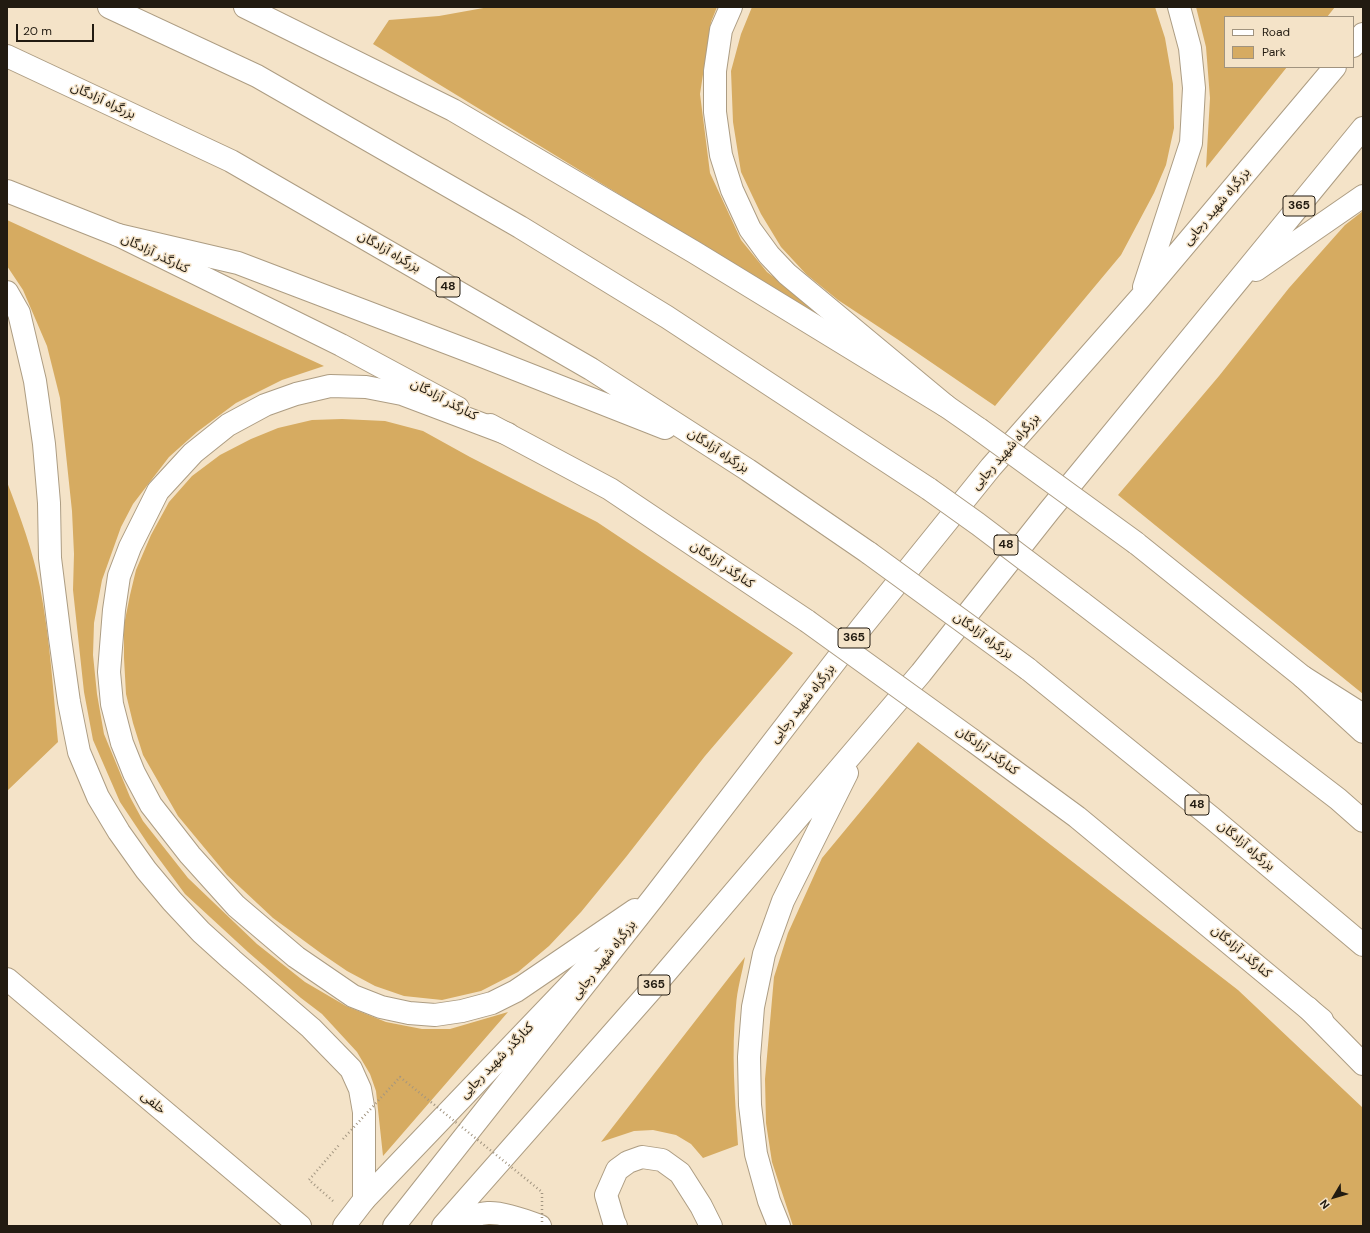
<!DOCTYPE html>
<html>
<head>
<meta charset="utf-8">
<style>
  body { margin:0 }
  #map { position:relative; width:1370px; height:1233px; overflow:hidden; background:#f4e3c8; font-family:"DM Sans",sans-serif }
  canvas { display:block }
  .frame { position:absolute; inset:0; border:8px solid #221b11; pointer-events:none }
  .legend { position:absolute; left:1224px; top:16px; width:130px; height:52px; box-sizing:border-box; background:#f4e3c8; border:1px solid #a0937f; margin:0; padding:5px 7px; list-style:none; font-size:12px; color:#221b11 }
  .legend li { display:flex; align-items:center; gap:8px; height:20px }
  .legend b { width:20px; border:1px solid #a0937f }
  .north { position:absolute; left:1314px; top:1177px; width:40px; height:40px; -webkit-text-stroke:3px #f4e3c8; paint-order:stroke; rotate:232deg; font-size:11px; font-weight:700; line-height:16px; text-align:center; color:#221b11 }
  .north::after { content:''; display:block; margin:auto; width:14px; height:18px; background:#221b11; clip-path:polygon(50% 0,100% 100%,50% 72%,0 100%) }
  .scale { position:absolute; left:16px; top:24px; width:78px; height:18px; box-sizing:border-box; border:2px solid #221b11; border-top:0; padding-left:5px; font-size:12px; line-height:14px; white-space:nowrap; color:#221b11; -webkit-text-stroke:3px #f4e3c8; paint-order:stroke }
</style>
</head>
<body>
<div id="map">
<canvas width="1370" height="1233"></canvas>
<div class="frame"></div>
<ul class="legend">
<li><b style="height:5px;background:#fff"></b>Road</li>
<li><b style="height:11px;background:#d6ab61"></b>Park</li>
</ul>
<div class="north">N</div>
<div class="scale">20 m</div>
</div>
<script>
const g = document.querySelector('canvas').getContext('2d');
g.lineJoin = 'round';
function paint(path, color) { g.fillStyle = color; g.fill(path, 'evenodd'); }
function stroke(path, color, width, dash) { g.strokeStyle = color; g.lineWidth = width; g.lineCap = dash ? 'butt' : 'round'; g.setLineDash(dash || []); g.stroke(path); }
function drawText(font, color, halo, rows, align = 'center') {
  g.font = font + ' "DM Sans","Noto Sans Arabic",sans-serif'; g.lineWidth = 3; g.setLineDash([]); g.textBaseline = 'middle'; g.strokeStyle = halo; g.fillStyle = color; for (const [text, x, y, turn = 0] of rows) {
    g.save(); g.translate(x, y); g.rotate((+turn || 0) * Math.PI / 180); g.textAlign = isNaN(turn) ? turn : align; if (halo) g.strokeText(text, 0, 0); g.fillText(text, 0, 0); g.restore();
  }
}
const green = new Path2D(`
  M489,7H717L711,22L700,94L710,173L741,240L767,272L848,334L373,44L389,20L439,16Z
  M752,7H1155L1165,38L1173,84L1174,128L1166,165L1154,193L1121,255L995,406L897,339L838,300L806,274L781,247L761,214L741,172L733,122L731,71L741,34Z
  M1196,7H1335L1327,17H1225V67H1287L1206,168L1210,98L1206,47Z
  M1363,211V694L1118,495L1219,376L1289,288L1345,225Z
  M7,220L324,366L282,380L236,403L197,432L169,457L133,504L121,527L102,580L94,623L93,655L97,694L104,734L130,797L143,821L188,878L257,944L305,982L346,1006L386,1022L422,1029H450L508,1012L383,1156L376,1091L370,1074L357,1052L322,1014L301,998L248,952L185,894L148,844L120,802L93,740L84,692L73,590L74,554L72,511L60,398L47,346L23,290L7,266Z
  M342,419L385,421L423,431L470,457L597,522L793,653L705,756L626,857L581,912L549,946L518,972L481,991L442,1000L404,996L375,986L347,971L322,954L273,918L227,875L178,816L143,755L133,723L126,694L124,658V625L130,595L136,570L151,535L169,502L192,476L220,455L251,439L278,428L312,420Z
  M7,482C20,516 33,551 40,587C50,638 53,690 58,742L7,791Z
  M918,742L1238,990L1363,1108V1226H793L772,1162L766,1123L765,1079L774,977L788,933L822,858Z
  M745,957C742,973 737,990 736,1006C731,1052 735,1098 738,1145L703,1158L691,1144L676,1135L653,1130L634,1131L601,1142Z`);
const path = new Path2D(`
  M333,1201L309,1180L339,1145`);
const minor = new Path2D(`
  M7,979L300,1226`);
const tertiary = new Path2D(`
  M344,1226L364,1200L592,962`);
const primary = new Path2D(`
  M245,7L453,110L694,252L946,406L979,429
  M7,191L118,235L341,345L458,408
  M490,425L610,489L807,621
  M1136,543L1303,677L1363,732
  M972,740L1077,817L1322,1020`);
const trunk = new Path2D(`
  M109,7L257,76L520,227L667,317L929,489
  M731,7L721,30L715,71V112L721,155L732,190L750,229L769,255L787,274L946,406
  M1353,46L1363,34
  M7,56L231,161L591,369L748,470L869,553
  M118,235L238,263L482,356L665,428
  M1256,270L1363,196
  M1144,287L1191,143L1194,88L1190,48L1179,7
  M7,292L19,313L35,381L44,444L49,503L50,558L60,638L69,702L79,752L98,797L119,832L146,870L172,901L201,932L232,960L311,1028L351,1069L360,1089L364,1112V1200
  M508,434L402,394L366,387L330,386L296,394L265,405L228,425L193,453L158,491L130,547L119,576L114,610L109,672L112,704L122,743L134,773L151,805L190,855L236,906L296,957L353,996L381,1007L409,1013L435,1015L462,1011L492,1003L516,991L635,910
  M1081,602L1338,799L1363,821
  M1028,669L1212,818L1363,945
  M1303,677L1363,715
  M1308,1008L1363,1064
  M394,1226L653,898L861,628L991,467L1141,297L1335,67
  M443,1226L651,990L921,673L1049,511L1363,128
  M450,1226C462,1220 475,1214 488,1213C502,1212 527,1221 540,1226
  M616,1226L614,1222L606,1195L617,1170L628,1162L642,1157L662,1160L680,1173L701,1206L711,1226
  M779,1226L769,1201L756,1154L750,1105L749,1057L753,1007L764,954L783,901L847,773`);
const pathBridge = new Path2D(`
  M343,1139L400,1077L542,1192V1226`);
const primaryBridge = new Path2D(`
  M979,429L1136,543
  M807,621L972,740`);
const trunkBridge = new Path2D(`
  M929,489L978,524L1081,602
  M869,553L1028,669`);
const shields = [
  [1299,206,32],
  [448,287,24],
  [1006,545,24],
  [854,638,32],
  [1197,805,24],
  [654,985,32]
];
const shieldNames = [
  ["365",1299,206],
  ["48",448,287],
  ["48",1006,545],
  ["365",854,638],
  ["48",1197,805],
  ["365",654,985]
];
const streetNames = [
  ["بزرگراه آزادگان",103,101,25],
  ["بزرگراه شهید رجایی",1217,207,-50],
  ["بزرگراه آزادگان",389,252,30],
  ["کنارگذر آزادگان",155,254,26],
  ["کنارگذر آزادگان",444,400,28],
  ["بزرگراه آزادگان",718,451,33],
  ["بزرگراه شهید رجایی",1006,452,-49],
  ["کنارگذر آزادگان",722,565,34],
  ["بزرگراه آزادگان",983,636,36],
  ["بزرگراه شهید رجایی",803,704,-52],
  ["کنارگذر آزادگان",987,751,36],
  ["بزرگراه آزادگان",1246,846,40],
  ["کنارگذر آزادگان",1241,952,40],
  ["بزرگراه شهید رجایی",604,960,-52],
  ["کنارگذر شهید رجایی",497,1061,-46],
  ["خلفی",153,1103,40]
];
paint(green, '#d6ab61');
stroke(minor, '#ad9d83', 24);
stroke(tertiary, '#ad9d83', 24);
stroke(primary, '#ad9d83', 24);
stroke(trunk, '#ad9d83', 24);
stroke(path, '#a29580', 2.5, [1, 3]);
stroke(minor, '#fff', 22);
stroke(tertiary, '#fff', 22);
stroke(primary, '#fff', 22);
stroke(trunk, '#fff', 22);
stroke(primaryBridge, '#ad9d83', 24, []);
stroke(trunkBridge, '#ad9d83', 24, []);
stroke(pathBridge, '#a29580', 2.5, [1, 3]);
stroke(primaryBridge, '#fff', 22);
stroke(trunkBridge, '#fff', 22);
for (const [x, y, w] of shields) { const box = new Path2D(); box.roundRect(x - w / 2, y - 10, w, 20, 3); g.fillStyle = '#f4e3c8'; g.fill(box); stroke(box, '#221b11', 1); }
drawText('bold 12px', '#221b11', null, shieldNames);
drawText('13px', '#221b11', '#f4e3c8', streetNames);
</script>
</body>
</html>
